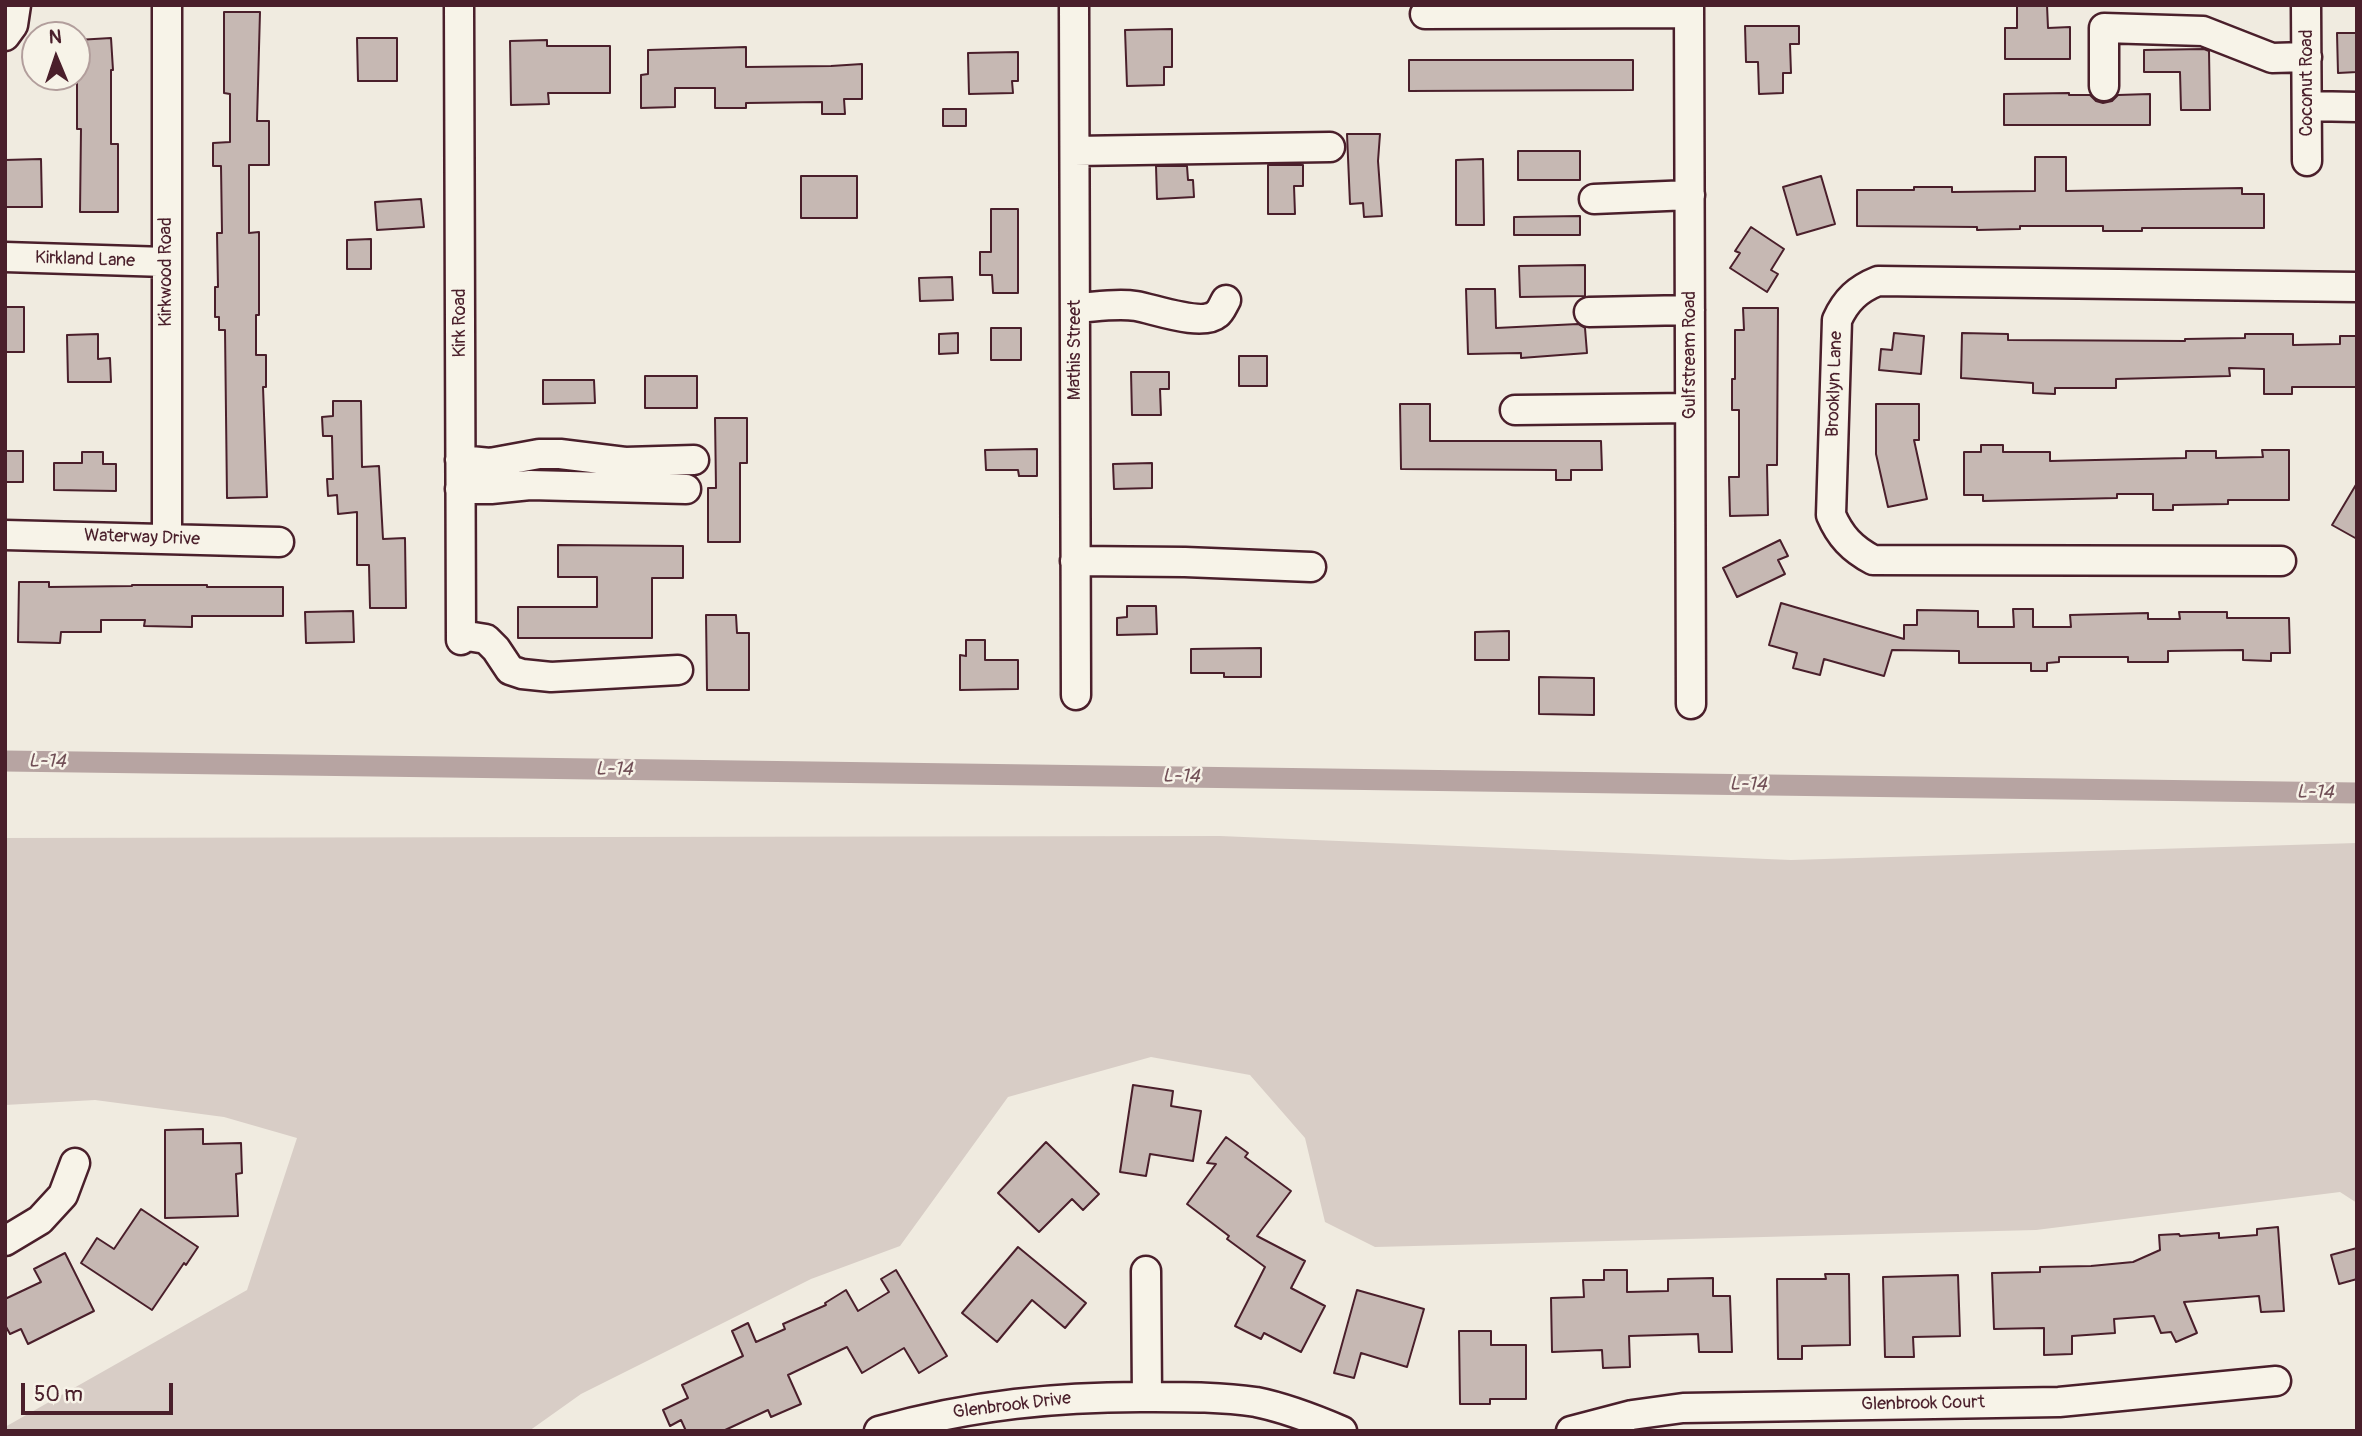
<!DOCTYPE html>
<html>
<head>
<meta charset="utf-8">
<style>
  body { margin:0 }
  #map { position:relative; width:2362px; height:1436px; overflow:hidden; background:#f0ebe0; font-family:Pangolin,sans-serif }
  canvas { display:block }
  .frame { position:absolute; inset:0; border:7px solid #4a1f2b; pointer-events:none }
  .north { position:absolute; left:21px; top:21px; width:70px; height:70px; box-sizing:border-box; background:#f7f3e8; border:2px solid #b29e9c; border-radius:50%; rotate:358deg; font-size:19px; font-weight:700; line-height:28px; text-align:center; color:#4a1f2b }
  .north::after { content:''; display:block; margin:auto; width:24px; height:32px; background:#4a1f2b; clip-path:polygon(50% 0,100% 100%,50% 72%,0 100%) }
  .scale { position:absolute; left:21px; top:1383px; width:152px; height:32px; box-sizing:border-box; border:4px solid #4a1f2b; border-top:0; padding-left:9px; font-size:21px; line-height:24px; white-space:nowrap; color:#4a1f2b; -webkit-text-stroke:5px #f7f3e8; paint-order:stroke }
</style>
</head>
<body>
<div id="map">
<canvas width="2362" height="1436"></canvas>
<div class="frame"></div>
<div class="north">N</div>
<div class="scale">50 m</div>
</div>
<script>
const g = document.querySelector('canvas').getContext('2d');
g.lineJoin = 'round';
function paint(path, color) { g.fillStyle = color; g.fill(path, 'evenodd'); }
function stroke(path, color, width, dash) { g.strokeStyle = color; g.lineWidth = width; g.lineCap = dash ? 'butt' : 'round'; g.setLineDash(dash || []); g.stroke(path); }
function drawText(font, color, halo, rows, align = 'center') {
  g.font = font + ' Pangolin,sans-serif'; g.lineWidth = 5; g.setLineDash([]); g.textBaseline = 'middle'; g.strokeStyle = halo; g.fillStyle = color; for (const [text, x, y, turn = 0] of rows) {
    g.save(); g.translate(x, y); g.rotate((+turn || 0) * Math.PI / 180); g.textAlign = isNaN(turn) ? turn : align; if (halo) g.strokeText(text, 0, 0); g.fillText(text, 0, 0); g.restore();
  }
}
const green = new Path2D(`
  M1220,836L1791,860L2357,843V1203L2340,1192L2036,1230L1375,1247L1325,1222L1305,1138L1250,1075L1151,1057L1008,1097L900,1246L811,1279L581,1394L529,1431H5V1427L247,1290L297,1138L224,1117L95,1100L5,1105V838Z`);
const canal = new Path2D(`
  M5,761L2357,793`);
const building = new Path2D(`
  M2017,5H2047L2048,28L2070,27V59H2005V28H2017Z
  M224,12H260L257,121H269V165H249V233L259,232V315H256V355H266V387H263L267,497L227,498L225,330H219V317H215V287H218L217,233H222L221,166H213V143L230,142V94L224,93Z
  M1745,26H1799V44H1790L1791,73H1783V93L1759,94L1758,62H1746Z
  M1172,29V67H1164V85L1127,86L1125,30Z
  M2337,33H2357V72L2338,73Z
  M111,38L113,70H111V144H118V212H80L81,129H77V40Z
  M357,38H397V81H358Z
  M547,40V46H610V93H548L549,104L511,105L510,41Z
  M746,47V67L831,66L862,64V99H844L845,114H822V102L746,103V108H715V88H675V107L641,108V75L648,74V50Z
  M2204,49L2209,51L2210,110H2181L2180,72H2144V50Z
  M1018,52V81H1012L1013,93L969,94L968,53Z
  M1409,60H1633V90L1409,91Z
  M2069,93V95H2090L2096,101L2103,103L2112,101L2118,95L2150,94V125H2004V94Z
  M943,109H966V126H943Z
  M1347,134H1380L1378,161L1382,216L1364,217L1363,203L1350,204Z
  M1518,151H1580V180H1518Z
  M2035,157H2066V191L2242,188V194H2264V228H2142V231H2103V226H2020V229L1977,230V227L1857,226V190H1914V187H1952V192L2035,191Z
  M41,159L42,207H5V160Z
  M1483,159L1484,225H1456V160Z
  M1268,165H1303V186H1294L1295,214H1268Z
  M1156,166H1187L1188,180H1193L1194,197L1157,199Z
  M801,176H857V218H801Z
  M1821,176L1835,224L1797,235L1783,187Z
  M421,199L424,227L377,230L375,202Z
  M991,209H1018V293H993L992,275H980V252H991Z
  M1580,216V235H1514V217Z
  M1751,227L1784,249L1771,270L1778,274L1767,292L1730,268L1740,253L1735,251Z
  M371,239V269H347V240Z
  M1585,265V296L1520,297L1519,266Z
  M952,277L953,300L920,301L919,278Z
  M1466,289H1495L1496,328L1578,324L1585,328L1587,353L1521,358V353L1468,354Z
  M5,307H24V352H5Z
  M1743,308H1778L1777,465H1767L1768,515L1730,516L1729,477H1739V410H1732V379H1735V330H1744Z
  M991,328H1021V360H991Z
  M958,333V353L939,354V334Z
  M1894,333L1924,336L1921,374L1879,370L1881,349L1892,350Z
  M1962,333L2008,334V340L2185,341V339L2245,338V334H2293V345L2340,344V336H2357V387H2292V394H2264V369L2229,368L2230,376L2116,379V388H2055V394L2033,393V383L1961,378Z
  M98,334V359L110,358L111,382H68L67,335Z
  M1239,356H1267V386H1239Z
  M1131,372H1169V389H1160L1161,415H1132Z
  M645,376H697V408H645Z
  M543,380H594L595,403L543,404Z
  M333,401H361L362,467L379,466L383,539L405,538L406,608H370L369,565H357V512L338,514L337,495L328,496L327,479H333L332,436H323L322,417L333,416Z
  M1400,404H1430V441H1601L1602,470H1571V480H1556V470L1401,469Z
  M1876,404H1919V440H1914L1927,499L1888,507L1876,454Z
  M715,418H747V463H740V542H708V488H716Z
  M1981,445H2003V452H2050V461L2186,458V451H2216V458L2263,457L2262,450H2289V500H2228V504L2173,505V510H2153V494H2117V498L1983,501V495H1964V452H1981Z
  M1037,449V476H1019L1018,470H986L985,450Z
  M5,451H23V482H5Z
  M82,452H103V464H116V491L54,490V463H82Z
  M1152,463V488L1114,489L1113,464Z
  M2357,483V539L2332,525Z
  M1780,540L1788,556L1778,560L1785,574L1737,597L1723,568Z
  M558,545L683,546V578H652V638H518V607H597V577H558Z
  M19,582H49V587L132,586V585H207V587H283V616H192V627L144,626L145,620H101V632H61L60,643L18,642Z
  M1781,603L1904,639V625H1917V610L1978,611V627H2014L2013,609H2033V627H2071L2070,615L2148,613V619H2180L2179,612H2227V618H2289L2290,653H2271V661L2243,660V650L2168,651V662H2128V657H2059V662L2047,663V671H2031V663H1959V651L1892,650L1884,676L1824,659L1820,675L1793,668L1797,653L1769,645Z
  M1127,606H1156L1157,634L1117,635V618L1127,617Z
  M353,611L354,642L306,643L305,612Z
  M706,615H736L737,633H749V690H707Z
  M1509,631V660H1475V632Z
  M966,640H985V660H1018V689L960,690V655L966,656Z
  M1261,648V677H1224V673H1191V649Z
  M1539,677L1594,678V715L1539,714Z
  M1133,1085L1173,1091L1171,1106L1201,1111L1193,1161L1150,1154L1146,1176L1120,1172Z
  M203,1129V1144L241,1143L242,1173L236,1174L238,1216L165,1218V1130Z
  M1226,1137L1248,1153L1245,1157L1291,1191L1257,1236L1305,1261L1291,1288L1325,1306L1301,1352L1264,1333L1261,1339L1235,1326L1265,1267L1227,1239L1229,1236L1187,1204L1216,1164L1207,1163Z
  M1046,1142L1099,1194L1083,1210L1072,1199L1039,1232L998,1193Z
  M141,1209L198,1247L186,1265L184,1263L152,1310L81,1263L97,1238L114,1249Z
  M2278,1227L2284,1311L2261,1312L2259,1296L2184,1302L2197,1333L2176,1342L2171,1332L2161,1333L2154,1316L2114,1319L2115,1333L2072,1336V1354L2044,1355V1328L1994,1329L1992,1273L2040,1272V1267L2091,1266L2133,1262L2160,1250L2159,1235L2179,1234L2180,1236L2219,1233V1238L2257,1235V1229Z
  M1018,1247L1086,1303L1065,1328L1032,1300L997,1342L962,1313Z
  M2357,1248V1279L2339,1284L2331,1255Z
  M65,1253L94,1311L28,1344L21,1329L10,1334L5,1325V1299L41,1282L34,1269Z
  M896,1270L947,1356L919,1373L904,1348L862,1373L847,1347L788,1375L801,1404L771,1417L768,1410L723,1431H686L681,1420L670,1426L663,1410L688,1398L682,1385L743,1356L732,1331L748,1323L756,1342L785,1329L783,1324L826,1305L825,1303L846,1290L858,1311L889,1292L881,1279Z
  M1604,1270H1627V1292L1668,1291V1279L1713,1278V1296H1730L1732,1352H1699L1698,1334L1629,1336L1630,1367L1603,1368L1602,1350L1552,1352L1551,1298L1584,1297L1583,1280H1604Z
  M1825,1274H1849L1850,1345L1802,1346V1359H1778L1777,1279H1826Z
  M1958,1275L1960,1336L1913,1337L1914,1357H1885L1883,1277Z
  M1357,1290L1424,1309L1407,1367L1361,1353L1354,1378L1334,1373Z
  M1459,1331H1491V1345H1526V1399H1490V1404H1460Z`);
const minor = new Path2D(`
  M167,5V539
  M459,5L461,640
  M1074,5L1076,695
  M1689,5L1691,704
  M2306,5L2307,161
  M1425,14L1689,13
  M5,36L13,25L16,5
  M2104,86V28L2203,31L2272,58L2307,57
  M2307,106L2357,107
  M1075,151L1330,147
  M1594,199L1690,195
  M5,257L166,262
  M1075,308C1095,307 1116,303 1136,306C1154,309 1202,327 1217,314C1221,311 1223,305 1226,300
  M1589,312L1690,310
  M1515,410L1690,408
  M460,460L490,463L539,454H560L625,462L694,460
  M460,489H491L530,485L686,489
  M5,535L279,542
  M1075,561L1185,562L1311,567
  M2281,561L1873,560C1852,549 1840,536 1831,515L1837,320C1846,300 1858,289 1878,281L2357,287
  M461,635L486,639L496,649L510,670L522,674L551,677L678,670
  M5,1241L40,1220L63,1195L75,1163
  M1146,1271L1147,1397
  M879,1431C971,1405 1059,1396 1154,1397C1188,1397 1222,1397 1256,1402C1286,1408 1314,1419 1342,1431
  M1571,1431L1632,1415L1683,1408L2059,1402L2276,1381`);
const streetNames = [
  ["Coconut Road",2307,83,-90],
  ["Kirkland Lane",85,260,2],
  ["Kirkwood Road",166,272,-90],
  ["Kirk Road",460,323,-90],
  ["Mathis Street",1075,350,-90],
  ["Gulfstream Road",1690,355,-90],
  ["Brooklyn Lane",1835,384,-88],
  ["Waterway Drive",142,538,2],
  ["Glenbrook Court",1923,1404,-1],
  ["Glenbrook Drive",1012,1406,-7]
];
const waterNames = [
  ["L-14",47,762,1],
  ["L-14",614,770,1],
  ["L-14",1181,777,1],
  ["L-14",1748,785,1],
  ["L-14",2315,793,1]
];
paint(green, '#d8cdc6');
stroke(canal, '#b7a4a2', 21);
paint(building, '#c6b8b3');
stroke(building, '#4a1f2b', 2);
stroke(minor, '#4a1f2b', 33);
stroke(minor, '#f7f3e8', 28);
drawText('18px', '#4a1f2b', '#f7f3e8', streetNames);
drawText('italic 19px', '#704e55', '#f7f3e8', waterNames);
</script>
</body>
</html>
